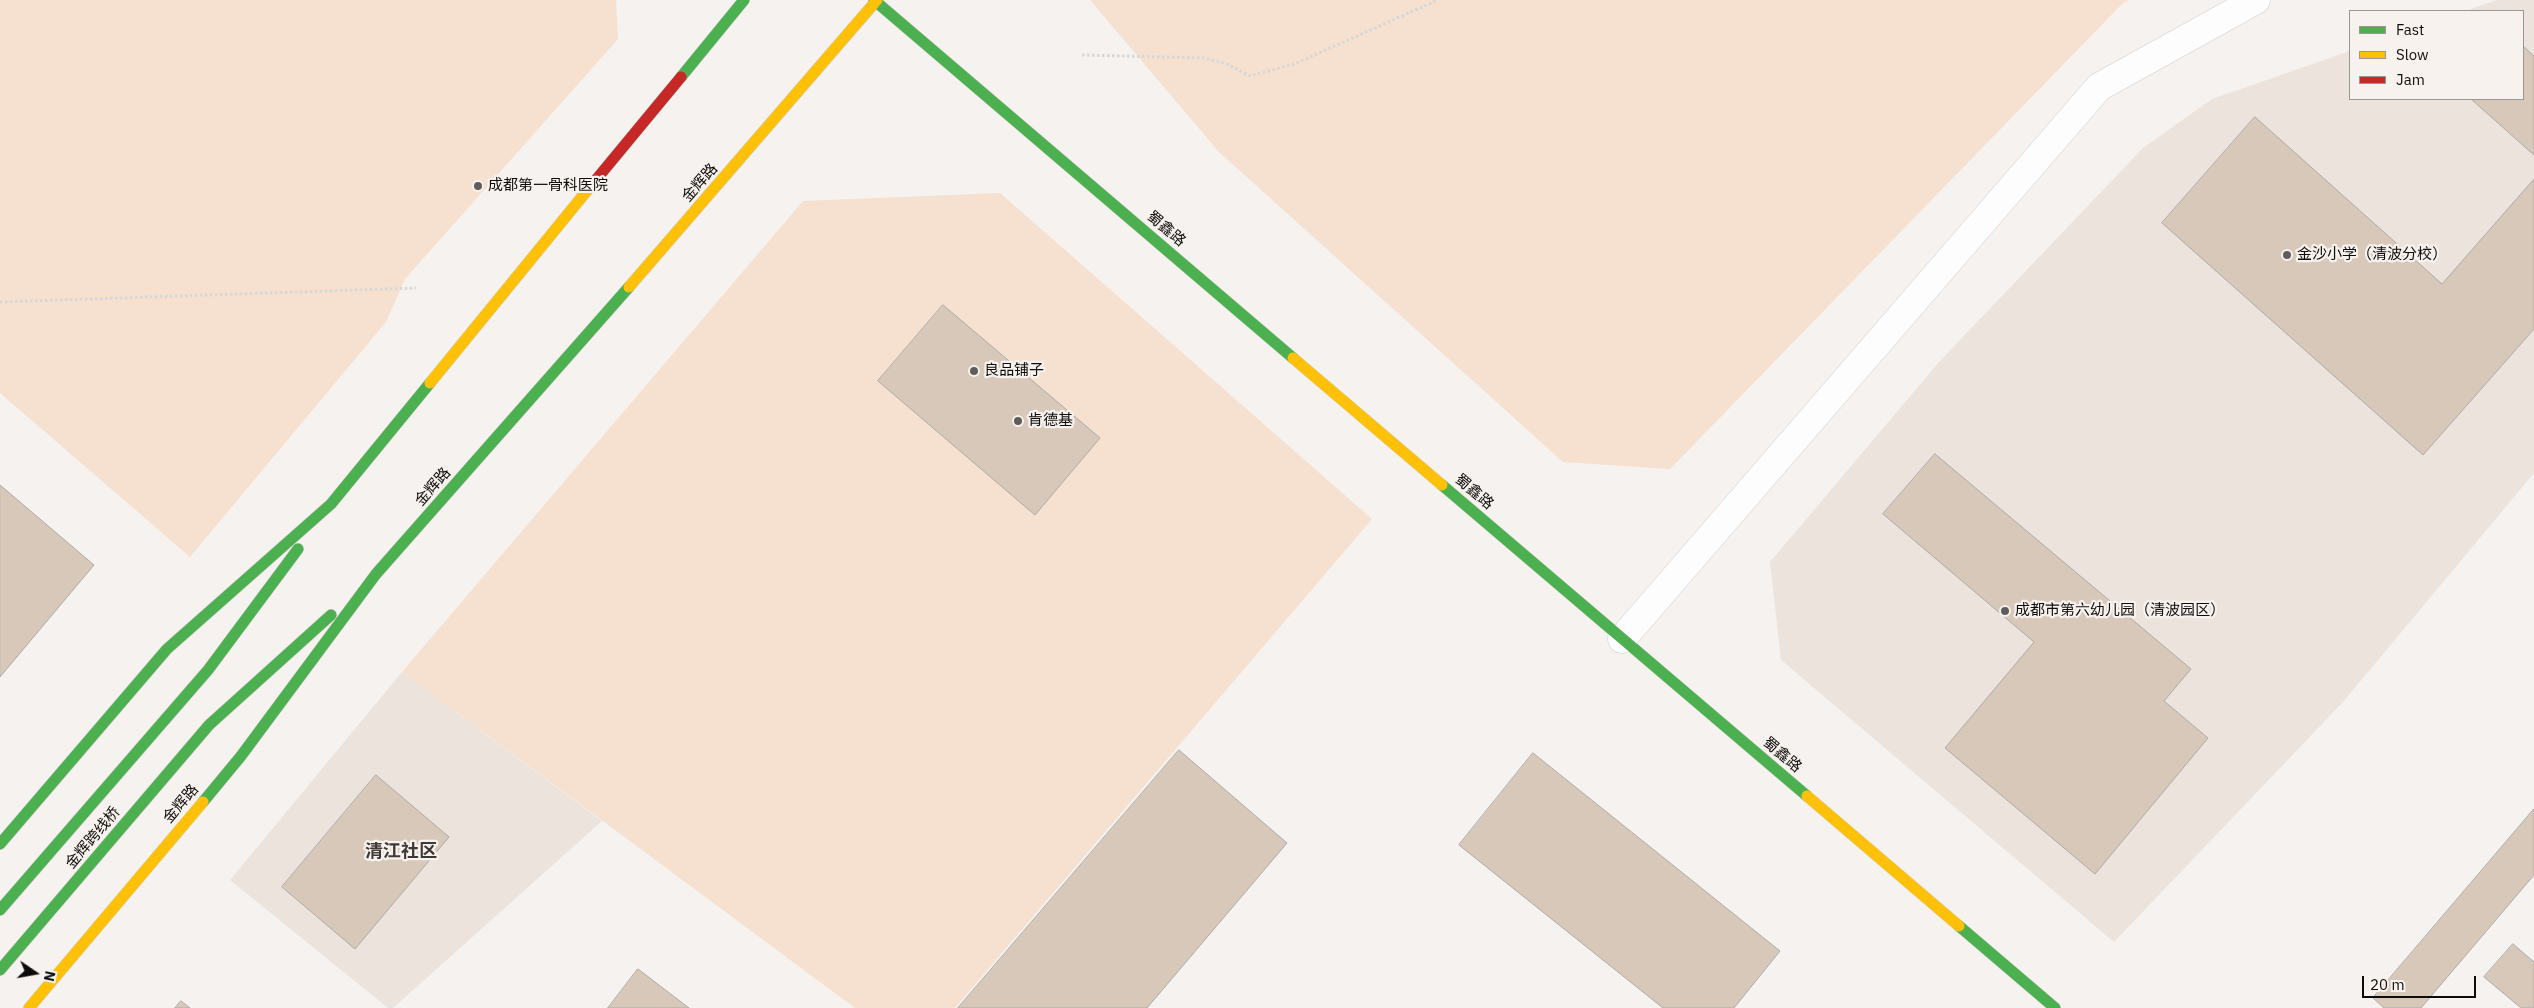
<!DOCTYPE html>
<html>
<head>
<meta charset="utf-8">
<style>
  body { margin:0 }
  #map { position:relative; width:2534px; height:1008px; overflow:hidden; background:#f5f2ef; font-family:"IBM Plex Sans",sans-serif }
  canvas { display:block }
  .legend { position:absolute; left:2349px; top:10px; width:175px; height:90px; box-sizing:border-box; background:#f7f2ed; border:1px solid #9a9693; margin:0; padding:6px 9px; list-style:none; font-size:15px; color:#0e0c0b }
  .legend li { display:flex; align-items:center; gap:10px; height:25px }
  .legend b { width:25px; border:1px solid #9a9693 }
  .north { position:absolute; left:10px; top:948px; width:50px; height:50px; -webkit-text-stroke:4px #f7f2ed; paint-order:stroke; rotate:102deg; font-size:14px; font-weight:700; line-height:20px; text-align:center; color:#0e0c0b }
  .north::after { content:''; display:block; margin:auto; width:18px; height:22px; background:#0e0c0b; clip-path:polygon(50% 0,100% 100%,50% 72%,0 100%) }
  .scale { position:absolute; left:2362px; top:976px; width:114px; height:22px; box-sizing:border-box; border:2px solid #0e0c0b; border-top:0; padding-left:6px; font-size:15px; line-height:18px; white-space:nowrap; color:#0e0c0b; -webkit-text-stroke:4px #f7f2ed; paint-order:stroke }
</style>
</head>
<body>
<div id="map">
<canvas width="2534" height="1008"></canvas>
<ul class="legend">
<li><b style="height:6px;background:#4caf50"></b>Fast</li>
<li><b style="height:6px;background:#ffc107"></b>Slow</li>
<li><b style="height:6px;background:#c62828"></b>Jam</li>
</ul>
<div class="north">N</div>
<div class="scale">20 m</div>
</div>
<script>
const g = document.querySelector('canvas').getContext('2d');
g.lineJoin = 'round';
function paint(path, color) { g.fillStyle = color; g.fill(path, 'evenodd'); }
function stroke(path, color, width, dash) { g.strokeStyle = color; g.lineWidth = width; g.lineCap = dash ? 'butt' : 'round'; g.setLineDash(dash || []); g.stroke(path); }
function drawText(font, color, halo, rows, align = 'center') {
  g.font = font + ' "IBM Plex Sans","Noto Sans SC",sans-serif'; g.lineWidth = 4.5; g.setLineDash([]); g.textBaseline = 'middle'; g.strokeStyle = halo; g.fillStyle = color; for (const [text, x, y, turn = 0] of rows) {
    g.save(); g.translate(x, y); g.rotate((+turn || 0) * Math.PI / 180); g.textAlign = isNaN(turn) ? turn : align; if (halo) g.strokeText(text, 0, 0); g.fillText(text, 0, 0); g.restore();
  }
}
const built = new Path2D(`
  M2497,0H2534V473L2343,702L2114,942L1781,660L1770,562L1939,362L2143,148L2212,99L2350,51V99H2523V11H2465Z
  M402,672L602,821L393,1008H388L230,880Z`);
const green = new Path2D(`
  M0,0H616L618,39L405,279L386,322L190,557L0,393Z
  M1090,0H2130L2123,3L1670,469L1563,462L1219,152Z
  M1000,193L1372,519L955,1008H855L402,672L803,201Z`);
const building = new Path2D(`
  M2523,46L2534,56V155L2471,99H2523Z
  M2255,117L2442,284L2534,179V329L2423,455L2162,223Z
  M943,305L1100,438L1035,515L878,381Z
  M1935,454L2191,669L2164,701L2208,738L2095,874L1945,748L2034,642L1883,514Z
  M0,485L94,565L0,677Z
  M1179,750L1287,843L1147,1008H958Z
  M1533,753L1780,951L1734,1008H1663L1459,845Z
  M376,775L449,837L355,949L282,887Z
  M2534,809V875L2421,1008H2384L2373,998Z
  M2513,944L2534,962V1008H2521L2484,977Z
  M638,969L689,1008H608Z
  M181,1001L190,1008H175Z`);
const path = new Path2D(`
  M1082,55L1203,58L1227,64L1250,76L1294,64L1438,0
  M0,302L416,288`);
const street = new Path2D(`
  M1622,639L2099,87L2256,0`);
const fast = new Path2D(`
  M874,0L1293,358
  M681,77L744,0
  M1442,485L1807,796
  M203,802L241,756L376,574L629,287
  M0,844L167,649L331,504L430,383
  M0,910L208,670L298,549
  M1959,926L2055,1008
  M0,970L209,725L331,615`);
const slow = new Path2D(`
  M629,287L877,0
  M1293,358L1442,485
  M430,383L590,187
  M1807,796L1959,926
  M29,1008L203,802`);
const jam = new Path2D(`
  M590,187L681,77`);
const markers = [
  [478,186,5,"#5f5c5b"],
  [2287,255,5,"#5f5c5b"],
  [974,371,5,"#5f5c5b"],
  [1018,421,5,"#5f5c5b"],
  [2005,611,5,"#5f5c5b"]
];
const streetNames = [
  ["金辉路",700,183,-49],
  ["蜀鑫路",1166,229,40],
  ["金辉路",433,487,-49],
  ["蜀鑫路",1474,492,40],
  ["蜀鑫路",1782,755,40],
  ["金辉路",181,804,-50],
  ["金辉跨线桥",93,838,-50]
];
const poiNames = [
  ["成都第一骨科医院",488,186],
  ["金沙小学（清波分校）",2297,255],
  ["良品铺子",984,371],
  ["肯德基",1028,421],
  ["成都市第六幼儿园（清波园区）",2015,611]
];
const quarterNames = [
  ["清江社区",401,852]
];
paint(built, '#ece3dd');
paint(green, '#f6e0d0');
paint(building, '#d8c8ba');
stroke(building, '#adaba9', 1);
stroke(street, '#d1cfcc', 29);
stroke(fast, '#d1cfcc', 12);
stroke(slow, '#d1cfcc', 12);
stroke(jam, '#d1cfcc', 12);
stroke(path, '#d7d7d6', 3, [2.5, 2.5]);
stroke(street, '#fefdfd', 28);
stroke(fast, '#4caf50', 11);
stroke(slow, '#ffc107', 11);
stroke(jam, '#c62828', 11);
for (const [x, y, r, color] of markers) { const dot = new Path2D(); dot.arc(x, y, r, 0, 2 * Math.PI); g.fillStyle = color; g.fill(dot); stroke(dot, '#f7f2ed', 2); }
drawText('15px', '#0e0c0b', '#f7f2ed', streetNames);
drawText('15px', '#0e0c0b', '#f7f2ed', poiNames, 'left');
drawText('bold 18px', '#3e3936', '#f7f2ed', quarterNames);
</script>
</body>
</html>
